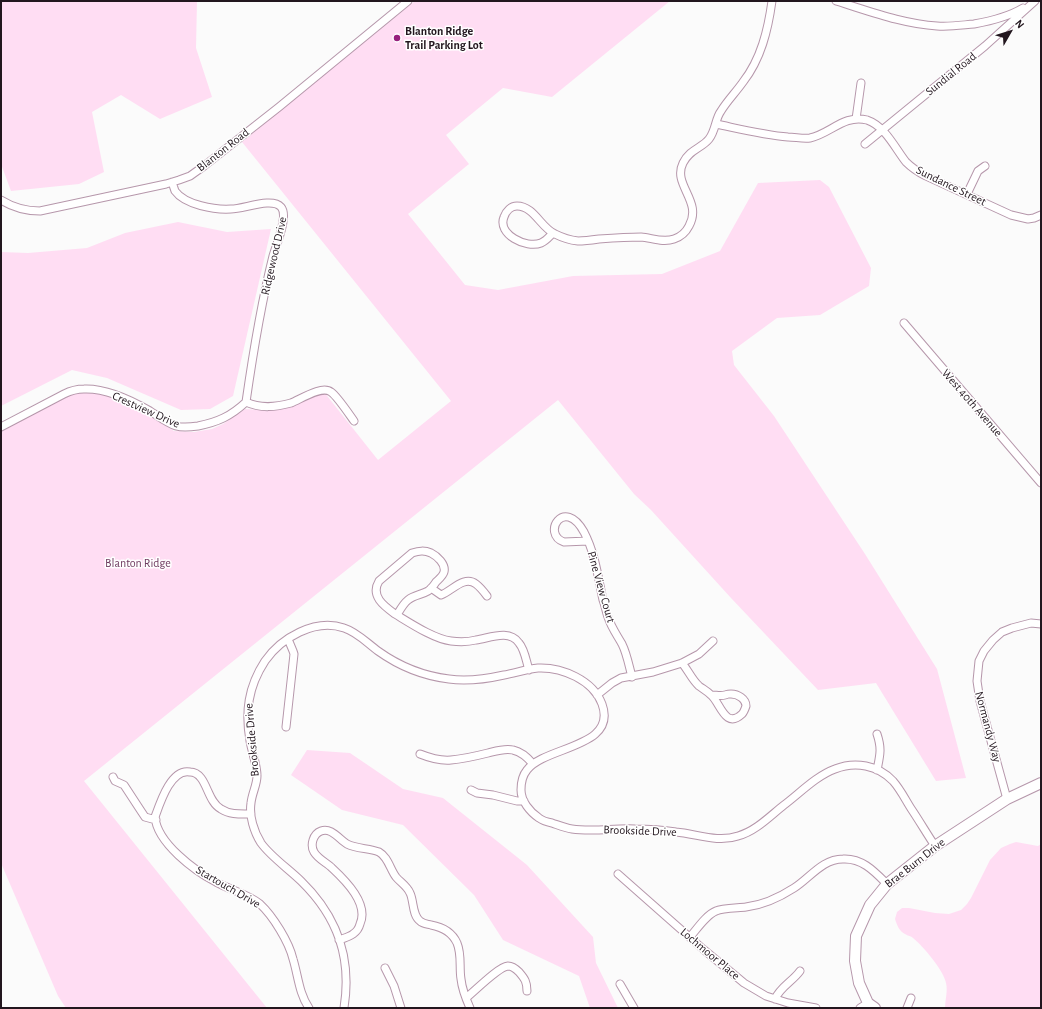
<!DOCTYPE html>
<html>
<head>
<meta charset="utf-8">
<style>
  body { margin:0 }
  #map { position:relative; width:1042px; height:1009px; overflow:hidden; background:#fbfbfb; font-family:"Alegreya Sans",sans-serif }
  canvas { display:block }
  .frame { position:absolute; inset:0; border:2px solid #22161e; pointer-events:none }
  .north { position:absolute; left:990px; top:12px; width:40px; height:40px; -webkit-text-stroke:3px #fff; paint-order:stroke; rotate:51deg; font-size:11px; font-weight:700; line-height:16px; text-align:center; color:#22161e }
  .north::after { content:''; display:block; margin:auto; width:14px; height:18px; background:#22161e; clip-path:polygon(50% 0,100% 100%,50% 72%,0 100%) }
</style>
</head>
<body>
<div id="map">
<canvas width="1042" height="1009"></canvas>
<div class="frame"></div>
<div class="north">N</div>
</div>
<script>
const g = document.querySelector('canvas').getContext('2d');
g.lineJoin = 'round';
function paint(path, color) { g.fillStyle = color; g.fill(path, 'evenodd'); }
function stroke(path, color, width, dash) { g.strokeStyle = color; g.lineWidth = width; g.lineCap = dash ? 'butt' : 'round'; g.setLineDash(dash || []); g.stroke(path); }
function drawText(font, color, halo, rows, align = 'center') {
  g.font = font + ' "Alegreya Sans",sans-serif'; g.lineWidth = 3; g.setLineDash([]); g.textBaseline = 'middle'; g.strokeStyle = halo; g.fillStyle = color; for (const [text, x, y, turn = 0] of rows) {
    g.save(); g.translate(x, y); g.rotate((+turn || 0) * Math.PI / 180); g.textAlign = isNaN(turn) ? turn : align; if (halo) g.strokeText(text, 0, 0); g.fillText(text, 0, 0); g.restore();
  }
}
const green = new Path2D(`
  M1,1H197L196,48L212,97L160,119L121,95L92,112L104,172L79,184L11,191L1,164Z
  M415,1H670L552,97L503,88L446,135L469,164L408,214L465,285L498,290L573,276L662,274L720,251L758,183L820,180L829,187L871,268L869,286L820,315L777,318L732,351L734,365L774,416L865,554L937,669L966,778L936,781L876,683L818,690L731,598L651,510L634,494L558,400L84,781L267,1008H66L58,996L1,863V432L62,398L74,393H99L110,396L130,404L174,431L194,432L212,429L223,424L245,409L261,410L290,406L301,402L317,393L324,392L378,460L451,401L242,142Z
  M178,222L227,232L271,229L233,396L210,409L181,410L107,378L72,370L1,406V252L28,253L87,248L125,233Z
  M307,750L350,753L403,789L443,798L527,865L593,937L596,963L618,1008H590L579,976L503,940L474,895L403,825L342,810L291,775Z
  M1016,842L1038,846L1041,844V1008H945C945,1000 948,991 946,983C944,971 923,946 913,938C911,936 908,936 905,934C899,931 897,925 895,919L897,912L902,908H909L935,913L949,914L961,910L967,904L971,898L990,860L1001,848L1010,844Z`);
const street = new Path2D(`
  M836,1C869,11 903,24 937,26C950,27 962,25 974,24C991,21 1008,17 1023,8
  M856,119L861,83
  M716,124C740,129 764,135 788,137C795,137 803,139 810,138C830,134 844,114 867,120C885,126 895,148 906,162C912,168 918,172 926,176L1011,215L1028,219L1034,218L1041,215
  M865,144L985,46L1035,1
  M172,182C173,185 174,188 175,191C185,205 215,210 231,209C244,209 272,197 281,207C289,216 276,245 273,256C261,304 253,353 246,402
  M967,194L978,171L985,166
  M1,200C14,208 26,211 40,211L166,184L179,180L190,176L204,166L279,107L408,1
  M553,233C549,237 546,241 541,243C526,249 497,234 504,217C506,211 511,206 517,206C534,206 541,228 555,234C563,238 569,240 578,241C585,241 592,240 599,239C613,238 627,237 641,237C652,238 663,243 674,239C680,237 686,232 689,226C703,201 672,185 683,163C690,149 702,148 709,139C716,130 715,119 721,111C727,101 736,92 743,82C761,59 768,30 772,1
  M904,323L1041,483
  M246,402C261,409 276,407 291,403C301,399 322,385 331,392C337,396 349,414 354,421
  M1,427L64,394C70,391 77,389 84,389C107,388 131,400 150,411C158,416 167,423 176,426C183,428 191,427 198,426C218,422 231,416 246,402
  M588,541L564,542C541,534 564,496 584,532C595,553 598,577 603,600C605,605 606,612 608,617C611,627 617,635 622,644C627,654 629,666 632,677
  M431,588L441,595C452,591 464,575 476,584C480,587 484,592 487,596
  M397,615C400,610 403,604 408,600C414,595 421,595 428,591C431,589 434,585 436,582C439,579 443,576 444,572C446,564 437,556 431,553C424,550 419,551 412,553L379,581C370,596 384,606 395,614C410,623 434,639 451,641C459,642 468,642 476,640C490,638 509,629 519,643C525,650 526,661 529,670
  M682,663C688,670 692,680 699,686C703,689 707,691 711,695C720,702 725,730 742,714C744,712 745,709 746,706C746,699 738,694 731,694C726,694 729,694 725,695C721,696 716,695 712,695
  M597,695L612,683L621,678L653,672L682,663L699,654L713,641
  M286,727L294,654L293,651L288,639
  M420,754C430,758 440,761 451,760C464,759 476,756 488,753C496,751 505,748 513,750C522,752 528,758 533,764
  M877,770C880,755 882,749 877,734
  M113,777L115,781L124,785L141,811L145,817L156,820
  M471,790L477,793L493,795L517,801H524
  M1007,799L980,701L977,681L979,661L984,651L993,640L1002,632L1012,628L1031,623L1041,624
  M251,814C241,814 230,815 221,809C210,803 208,787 201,778C198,774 195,772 190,772C171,768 160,803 155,817C157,843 195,871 216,882C230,890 248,894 260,904C273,916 289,942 293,959C298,975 299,994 309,1008
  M618,874L703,949L744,983L766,996L788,1003L816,1008
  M690,937C697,929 706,915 716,911C722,908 738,908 746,907C763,905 780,897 794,888C810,878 822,859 843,859C862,858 874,871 887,884
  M339,940C344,938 349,937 353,934C356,932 359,928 360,924C369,904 346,881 332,868C327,863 318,859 314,852C310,845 313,834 321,831C331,827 339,839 347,844C357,849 369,848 379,852C388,857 390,869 396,877C400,882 407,886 410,893C414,901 412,915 420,921C423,924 427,924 431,925C442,927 452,932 457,943C462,955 459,967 461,979C462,989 466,999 470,1008
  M385,968L394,986L401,1008
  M620,984L634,1008
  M466,998C475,991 498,967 508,966C513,966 516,969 519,972C525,979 527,982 527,991
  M775,999C780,987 793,981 800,971
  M344,1008C352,958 338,917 301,881C289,869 271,857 261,843C254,832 249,816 251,803C252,793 257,785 257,776C257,764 252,753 250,741C245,712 248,687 265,661C281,638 315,618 344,628C357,632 367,643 378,651C399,666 424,676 449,679C468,682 486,679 504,675C515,673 527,669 538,668C562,667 593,680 602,704C618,748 545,746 527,770C522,776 521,783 521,790C521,801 530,812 539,818C543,821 547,822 552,823C558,825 565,828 572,829C593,832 614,828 635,829C648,829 663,830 676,832C697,834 718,843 738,836C756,831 770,816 784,805C800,793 816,776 835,769C855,761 878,765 893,781C901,790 906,801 912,810C920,822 927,834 935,846
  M860,1008L868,1003
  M907,1008L911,998`);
const secondary = new Path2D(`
  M875,1008L868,1003L859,983L855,961L856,936L870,905L887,884L935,846L1007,799L1041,783`);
const markers = [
  [397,38,4,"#97207d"]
];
const poiNames = [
  ["Blanton Ridge",405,31],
  ["Trail Parking Lot",405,45]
];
const streetNames = [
  ["Sundial Road",951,74,-39],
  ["Blanton Road",223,150,-38],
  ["Sundance Street",951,186,26],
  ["Ridgewood Drive",274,256,-77],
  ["West 40th Avenue",972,403,49],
  ["Crestview Drive",146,410,24],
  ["Pine View Court",601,587,74],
  ["Normandy Way",988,727,75],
  ["Brookside Drive",252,740,-95],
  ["Brookside Drive",640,831,2],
  ["Brae Burn Drive",915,863,-38],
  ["Startouch Drive",228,887,30],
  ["Lochmoor Place",710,954,40]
];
const parkNames = [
  ["Blanton Ridge",138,563]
];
paint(green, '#ffddf3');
stroke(street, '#b697ab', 9);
stroke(secondary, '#b697ab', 12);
stroke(street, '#fff', 7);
stroke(secondary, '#fff', 10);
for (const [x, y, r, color] of markers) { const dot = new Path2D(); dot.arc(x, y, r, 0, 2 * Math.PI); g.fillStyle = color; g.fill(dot); stroke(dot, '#fff', 1.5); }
drawText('bold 12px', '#22161e', '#fff', poiNames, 'left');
drawText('12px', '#22161e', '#fff', streetNames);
drawText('12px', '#6f3c60', '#fff', parkNames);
</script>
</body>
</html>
